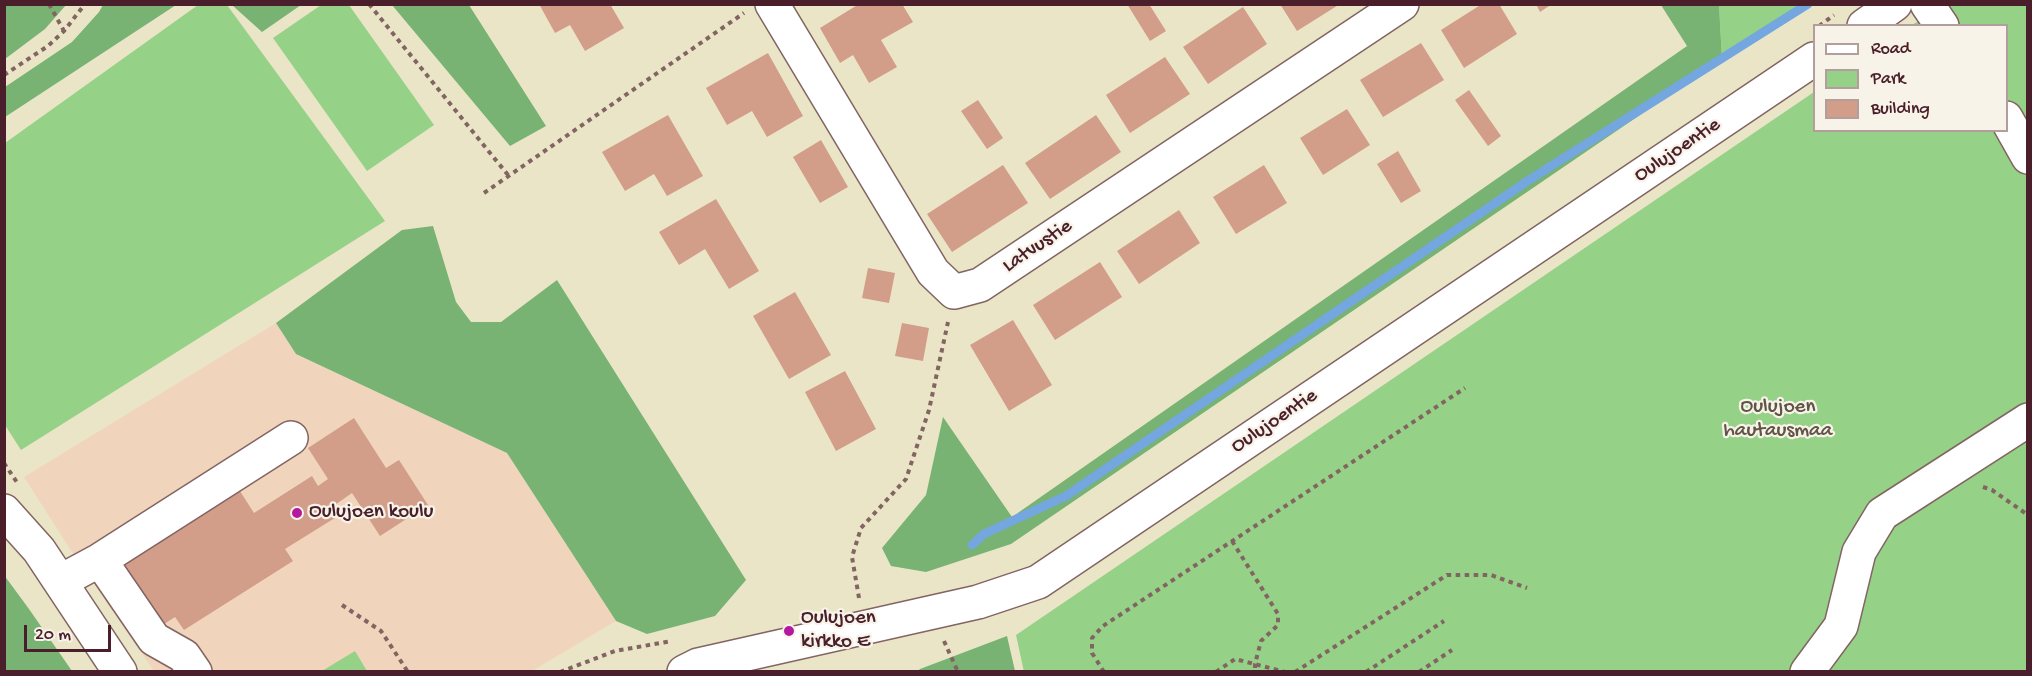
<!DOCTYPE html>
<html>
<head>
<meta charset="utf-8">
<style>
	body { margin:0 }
	#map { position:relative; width:2032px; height:676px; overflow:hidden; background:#ebe5c7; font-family:"Gochi Hand",sans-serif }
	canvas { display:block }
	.frame { position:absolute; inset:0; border:6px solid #4a1f2b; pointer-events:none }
	.legend { position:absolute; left:1813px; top:24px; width:195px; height:108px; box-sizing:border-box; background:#f7f3e8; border:2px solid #b29e9c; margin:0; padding:8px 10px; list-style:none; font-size:18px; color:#4a1f2b }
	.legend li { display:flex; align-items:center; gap:12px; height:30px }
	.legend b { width:30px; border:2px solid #b29e9c }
	.scale { position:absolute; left:24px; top:625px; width:87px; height:27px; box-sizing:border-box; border:3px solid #4a1f2b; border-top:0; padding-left:8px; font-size:18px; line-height:21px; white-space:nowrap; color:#4a1f2b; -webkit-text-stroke:4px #f7f3e8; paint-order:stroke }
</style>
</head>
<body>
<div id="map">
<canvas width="2032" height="676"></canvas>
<div class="frame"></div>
<ul class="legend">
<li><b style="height:8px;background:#fff"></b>Road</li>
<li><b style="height:16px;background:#95d186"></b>Park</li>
<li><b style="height:16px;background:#d29d89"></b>Building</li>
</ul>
<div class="scale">20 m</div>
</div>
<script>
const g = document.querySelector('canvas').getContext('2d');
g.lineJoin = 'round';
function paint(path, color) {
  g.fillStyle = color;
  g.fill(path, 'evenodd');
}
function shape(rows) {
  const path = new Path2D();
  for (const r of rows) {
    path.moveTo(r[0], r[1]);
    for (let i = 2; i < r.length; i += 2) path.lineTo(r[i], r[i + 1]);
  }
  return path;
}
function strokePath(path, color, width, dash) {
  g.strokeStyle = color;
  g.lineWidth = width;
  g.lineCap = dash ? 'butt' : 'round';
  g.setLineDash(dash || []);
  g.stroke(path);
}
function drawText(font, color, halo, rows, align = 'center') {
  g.font = font + ' "Gochi Hand",sans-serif';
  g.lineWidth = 4.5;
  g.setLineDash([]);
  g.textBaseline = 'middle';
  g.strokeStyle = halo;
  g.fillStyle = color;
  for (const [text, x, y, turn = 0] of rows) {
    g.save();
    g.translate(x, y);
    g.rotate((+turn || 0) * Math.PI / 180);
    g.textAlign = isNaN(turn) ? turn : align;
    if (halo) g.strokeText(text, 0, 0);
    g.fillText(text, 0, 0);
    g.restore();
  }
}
const built = shape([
	[276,323,296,354,507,453,616,621,532,671,154,671,70,549,24,477]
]);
const green = shape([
	[198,5,227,5,385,221,21,450,5,425,5,143],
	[321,5,349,5,434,125,367,171,273,38],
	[1719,5,1719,4,1810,5,1722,59],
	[1943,5,2027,5,2027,671,1024,672,1016,635,1814,92,1814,130,2006,130,2006,26,1912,25],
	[355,651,367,671,322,671]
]);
const forest = shape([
	[5,4,66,4,66,5,45,29,5,59],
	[103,5,176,5,5,117,5,87,72,42,99,12],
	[232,5,301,5,262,32],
	[392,5,469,5,546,126,510,146],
	[1661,5,1719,5,1722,59,1011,544,926,572,891,566,882,548,926,495,943,417,1012,517,1687,46],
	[433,226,456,302,471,322,501,322,557,280,746,580,715,616,647,634,616,621,507,453,296,354,276,323,402,230],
	[4,575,29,609,72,671,5,671],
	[1007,636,1015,671,918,671,920,669]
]);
const stream = shape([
	[972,545,984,534,1066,496,1529,180,1808,4]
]);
const building = shape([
	[539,4,610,4,624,28,585,51,570,25,555,33],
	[859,4,902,4,913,22,881,40,897,67,869,83,853,55,840,63,820,28],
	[1127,4,1149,4,1166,31,1150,41],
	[1280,4,1340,4,1297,31],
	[1482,4,1499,4,1517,34,1464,68,1441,30],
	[1536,4,1552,4,1540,12],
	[1243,7,1267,44,1208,84,1183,47],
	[1421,43,1444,80,1383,117,1360,80],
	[768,53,803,116,767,137,752,111,727,125,706,88],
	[1165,57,1190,94,1130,133,1106,95],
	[1469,90,1501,136,1488,146,1455,100],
	[978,100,1003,138,987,149,961,111],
	[1347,109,1370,145,1323,175,1300,138],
	[668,115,703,176,667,196,654,174,625,191,602,152],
	[1096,115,1121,152,1050,199,1025,163],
	[821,140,848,187,820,203,793,157],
	[1398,151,1421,191,1401,203,1377,164],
	[1003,165,1028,203,952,252,927,214],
	[1264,165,1287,203,1236,234,1213,197],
	[716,199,759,271,729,289,705,249,679,265,659,232],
	[1179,210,1200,243,1139,284,1117,251],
	[1100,262,1122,297,1055,340,1033,305],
	[868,268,895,273,889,303,862,298],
	[795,292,831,355,789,379,753,316],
	[1013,320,1052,385,1009,411,970,345],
	[902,323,929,328,923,361,895,356],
	[845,371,876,429,836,451,805,392],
	[354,418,386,468,399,460,428,505,380,536,352,493,332,507,338,516,285,549,293,561,184,630,175,617,161,626,119,560,236,485,254,513,312,476,318,486,328,479,308,448]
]);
const path = shape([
	[49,4,64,31],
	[369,4,508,175],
	[1819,26,1834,15],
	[4,75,48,46,64,31,85,4],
	[484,193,744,13],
	[4,463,18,484],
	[1983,487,1992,490,2028,515],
	[1232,541,1278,614,1278,625,1261,641,1255,664,1255,672],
	[859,598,852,557,861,528,906,479,929,410,948,322],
	[342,605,381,631,408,672],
	[944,641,958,672],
	[560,672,615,651,672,641],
	[1104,672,1092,653,1092,638,1103,626,1465,388],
	[1216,672,1235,659,1285,672],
	[1295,672,1447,575,1491,575,1527,588],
	[1366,672,1444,621],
	[1419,672,1452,650]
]);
const minor = shape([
	[772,4,933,272,954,292,980,285,1402,4],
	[1927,4,1942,26],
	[1864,26,1895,4],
	[2006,118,2028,157],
	[4,511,39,550,120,672],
	[100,560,154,639,184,656,195,672],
	[61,581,100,560,291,438],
	[684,672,698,665,978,602,1038,582,1814,59],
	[1807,672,1841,626,1859,552,1882,514,2028,420]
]);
const markers = [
	[297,513,6,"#b5179e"],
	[789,631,6,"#b5179e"]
];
const streetNames = [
	["Oulujoentie",1678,151,-34],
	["Latvustie",1038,247,-34],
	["Oulujoentie",1275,422,-34]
];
const parkNames = [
	["Oulujoen",1778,408],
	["hautausmaa",1778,432]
];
const poiNames = [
	["Oulujoen koulu",309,513],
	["Oulujoen",801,619],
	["kirkko E",801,643]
];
paint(built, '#f0d5bc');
paint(green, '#95d186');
paint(forest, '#78b373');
strokePath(stream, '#74a6e0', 9);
paint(building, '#d29d89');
strokePath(minor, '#826462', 36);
strokePath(path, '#826462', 4, [4.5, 4.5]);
strokePath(minor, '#fff', 33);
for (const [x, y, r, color] of markers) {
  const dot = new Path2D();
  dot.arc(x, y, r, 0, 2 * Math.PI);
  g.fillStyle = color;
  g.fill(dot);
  strokePath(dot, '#f7f3e8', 2);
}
drawText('21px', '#4a1f2b', '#f7f3e8', streetNames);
drawText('21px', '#605446', '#f7f3e8', parkNames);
drawText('21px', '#4a1f2b', '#f7f3e8', poiNames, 'left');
</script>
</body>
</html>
